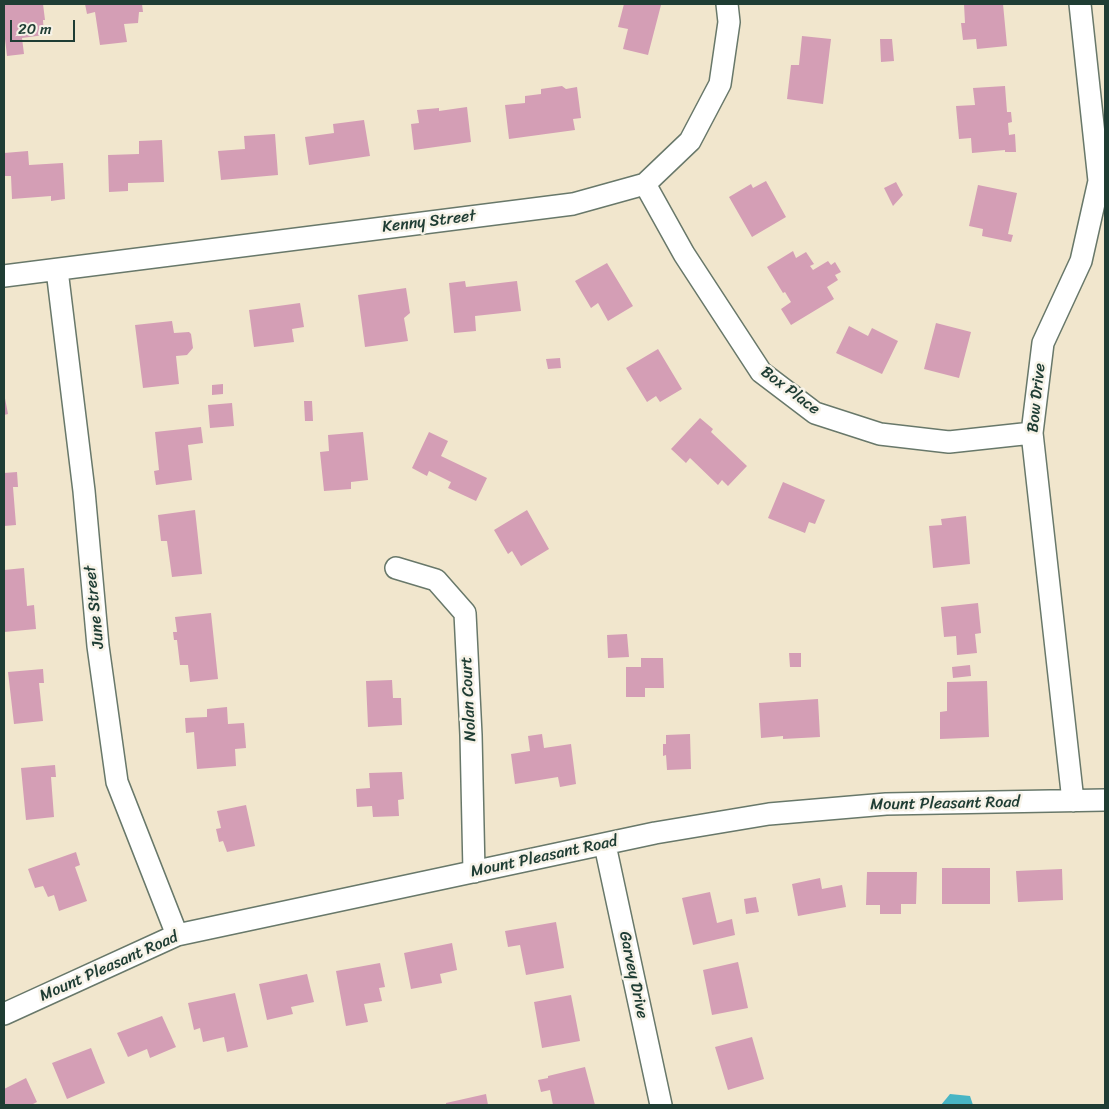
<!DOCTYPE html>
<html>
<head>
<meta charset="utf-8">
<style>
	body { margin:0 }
	#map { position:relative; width:1109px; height:1109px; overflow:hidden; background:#f1e6cd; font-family:Sriracha,sans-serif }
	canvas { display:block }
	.frame { position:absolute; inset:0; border:5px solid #1f3d34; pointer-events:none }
	.scale { position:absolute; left:10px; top:20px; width:65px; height:22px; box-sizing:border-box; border:2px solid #1f3d34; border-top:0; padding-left:6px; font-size:15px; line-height:18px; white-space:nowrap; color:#1f3d34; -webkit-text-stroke:4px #f7f3e8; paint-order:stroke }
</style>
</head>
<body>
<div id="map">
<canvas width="1109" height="1109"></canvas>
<div class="frame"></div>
<div class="scale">20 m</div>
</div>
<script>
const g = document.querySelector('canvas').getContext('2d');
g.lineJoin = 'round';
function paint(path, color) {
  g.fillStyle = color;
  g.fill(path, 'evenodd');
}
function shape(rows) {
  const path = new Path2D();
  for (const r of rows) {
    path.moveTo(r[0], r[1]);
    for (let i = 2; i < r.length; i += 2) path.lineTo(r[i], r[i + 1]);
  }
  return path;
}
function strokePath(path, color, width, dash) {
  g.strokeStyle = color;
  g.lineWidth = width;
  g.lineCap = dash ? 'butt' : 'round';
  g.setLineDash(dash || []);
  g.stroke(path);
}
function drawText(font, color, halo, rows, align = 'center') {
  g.font = font + ' Sriracha,sans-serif';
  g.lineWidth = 5;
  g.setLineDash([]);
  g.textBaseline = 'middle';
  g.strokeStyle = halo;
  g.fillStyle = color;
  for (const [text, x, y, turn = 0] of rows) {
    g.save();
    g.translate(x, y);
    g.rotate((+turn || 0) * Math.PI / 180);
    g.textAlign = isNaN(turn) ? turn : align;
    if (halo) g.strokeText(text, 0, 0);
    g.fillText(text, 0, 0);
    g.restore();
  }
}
const water = shape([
	[950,1094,970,1096,973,1105,941,1105]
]);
const building = shape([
	[4,4,43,4,45,20,43,20,44,35,22,38,24,54,7,56,5,39,4,39],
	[85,4,142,4,143,12,139,12,138,23,124,24,127,42,100,45,95,12,87,14],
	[624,4,661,5,648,55,623,49,628,29,618,27],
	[964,4,1003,4,1007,46,977,49,976,39,963,40,961,23,965,23],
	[802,36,831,39,823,104,787,99,791,65,799,65],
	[880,39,892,39,894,61,881,62],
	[562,86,566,89,577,87,581,118,573,119,575,130,509,139,505,105,525,103,525,96,541,94,541,89],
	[1005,86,1007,112,1011,112,1012,122,1008,123,1009,135,1015,134,1016,152,1005,152,1005,150,972,153,971,138,959,139,956,106,975,105,973,88],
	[467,107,471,142,414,150,411,124,419,123,417,110,439,108,439,111],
	[364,120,370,156,309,165,305,137,334,133,333,124],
	[275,134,278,175,221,180,218,151,245,149,244,136],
	[162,140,164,182,128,183,128,191,109,192,108,155,139,154,139,141],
	[28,151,29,165,63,163,65,199,51,201,51,196,12,199,11,176,4,176,4,153],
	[766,181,786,217,752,237,729,197,751,184,753,188],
	[896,182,903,195,893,206,884,188],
	[978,185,1017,193,1008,234,1013,235,1011,242,982,236,983,229,969,226],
	[793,251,796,258,806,252,814,264,810,266,813,270,828,261,831,265,835,262,841,272,835,275,838,280,827,287,834,299,791,325,781,309,791,302,785,292,783,293,767,267],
	[607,263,633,306,608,321,598,303,591,308,575,281],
	[465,281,466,287,517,281,521,311,475,316,476,331,454,333,449,283],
	[406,288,410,313,404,318,408,341,365,347,358,295],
	[300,303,304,327,292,329,294,342,254,347,249,310],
	[172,321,174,333,189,332,191,334,193,348,187,355,176,356,179,384,143,388,135,325],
	[936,323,971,332,959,378,924,369],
	[849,326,868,336,872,328,898,341,882,374,836,353],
	[658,349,682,389,660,402,656,396,647,402,626,368],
	[560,358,561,368,548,369,546,359],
	[223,384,223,394,212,395,212,385],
	[4,393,8,414,4,415],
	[304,401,312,401,313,421,305,421],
	[232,403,234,426,210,428,208,405],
	[700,418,713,429,711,432,747,466,728,486,722,480,718,485,690,458,686,463,671,449],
	[201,427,203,443,188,445,192,480,156,485,154,471,159,470,155,432],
	[363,432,368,480,351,482,351,489,324,491,320,452,329,451,328,435],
	[429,432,448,441,441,456,487,478,476,501,448,488,451,482,429,471,427,476,412,468],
	[17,472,18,487,13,487,16,525,4,526,4,473],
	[783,482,825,500,815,524,809,522,805,533,768,518],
	[195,510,202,574,172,577,167,541,161,541,158,515],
	[527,510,549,549,521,566,512,551,508,554,494,530],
	[966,516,970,564,933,568,929,526,942,525,941,519],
	[24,568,27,606,34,605,36,629,4,632,4,570],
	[978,603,981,633,975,634,977,653,957,655,956,636,944,637,941,607],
	[211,613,218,679,190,682,188,665,180,665,177,640,174,640,173,632,177,632,175,617],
	[627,634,629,657,608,658,607,635],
	[789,653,801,653,801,667,790,667],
	[641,658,663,658,664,688,645,688,645,697,626,697,626,667,641,667],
	[970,665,971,676,953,678,952,667],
	[43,669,44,683,39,683,43,721,14,724,8,672],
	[392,680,393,698,401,698,402,725,368,727,366,681],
	[987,681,989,737,940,739,940,712,947,711,947,682],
	[818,699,820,737,783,739,783,736,761,738,759,703],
	[227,707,228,724,244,723,246,748,235,749,236,766,197,769,194,732,186,733,185,718,207,717,207,709],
	[542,734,544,748,571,744,576,784,560,787,558,777,515,784,511,754,530,751,528,736],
	[690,734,691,769,667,770,666,755,663,756,663,744,666,744,666,735],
	[55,765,56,777,51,777,54,817,26,820,21,768],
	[402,772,404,799,398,800,399,816,373,817,372,806,357,807,356,789,370,788,369,773],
	[246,805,255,846,227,852,223,841,219,842,216,829,221,828,217,811],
	[76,852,80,865,75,867,87,901,59,911,54,895,48,897,43,886,35,888,28,869],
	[942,868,990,868,990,904,942,904],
	[1062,869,1063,900,1018,902,1016,871],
	[867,872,917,872,916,904,901,904,901,914,880,914,880,905,866,905],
	[820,878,822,889,842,885,846,907,798,916,792,884],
	[710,892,717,923,732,919,735,935,693,945,682,898],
	[756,897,759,912,746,914,744,899],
	[556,922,564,968,526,975,520,945,508,947,505,931],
	[452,943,457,970,440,974,442,983,411,989,404,953],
	[738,962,748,1008,712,1015,703,970],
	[380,963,385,987,379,988,382,1001,364,1004,368,1022,346,1026,336,971],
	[307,974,314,1002,291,1007,293,1014,267,1020,259,984],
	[235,993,248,1047,227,1052,224,1037,203,1042,200,1028,194,1030,188,1003],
	[571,995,580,1041,542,1048,534,1002],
	[162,1016,176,1047,150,1058,147,1049,128,1057,117,1033],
	[752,1037,764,1079,728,1090,715,1047],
	[91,1048,105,1083,67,1099,52,1063],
	[585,1067,595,1105,553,1105,550,1090,541,1092,538,1080,548,1078,548,1076],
	[26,1078,37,1102,33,1104,33,1105,4,1105,4,1089],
	[486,1094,488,1105,446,1105,446,1103]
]);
const minor = shape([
	[645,184,684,254,761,372,815,413,880,434,949,442,1032,433],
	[57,270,84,491,98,646,117,782,177,935],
	[4,276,573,204,645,184,690,141,720,84,729,22,727,4],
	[396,568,436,580,465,613,471,735,474,872],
	[1073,801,1032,433,1043,343,1081,261,1099,181,1080,4],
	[605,845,661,1105],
	[4,1014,177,935,655,833,769,814,886,804,1105,800]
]);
const streetNames = [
	["Kenny Street",429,222,-7],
	["Box Place",790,391,37],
	["Bow Drive",1037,398,-84],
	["June Street",95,607,-96],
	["Nolan Court",469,699,-93],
	["Mount Pleasant Road",945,804,-1],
	["Mount Pleasant Road",544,857,-12],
	["Mount Pleasant Road",109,967,-24],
	["Garvey Drive",633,975,78]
];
paint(water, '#48b5c4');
paint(building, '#d49eb5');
strokePath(minor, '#68786a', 24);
strokePath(minor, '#fff', 21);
drawText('16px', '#1f3d34', '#f7f3e8', streetNames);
</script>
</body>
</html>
